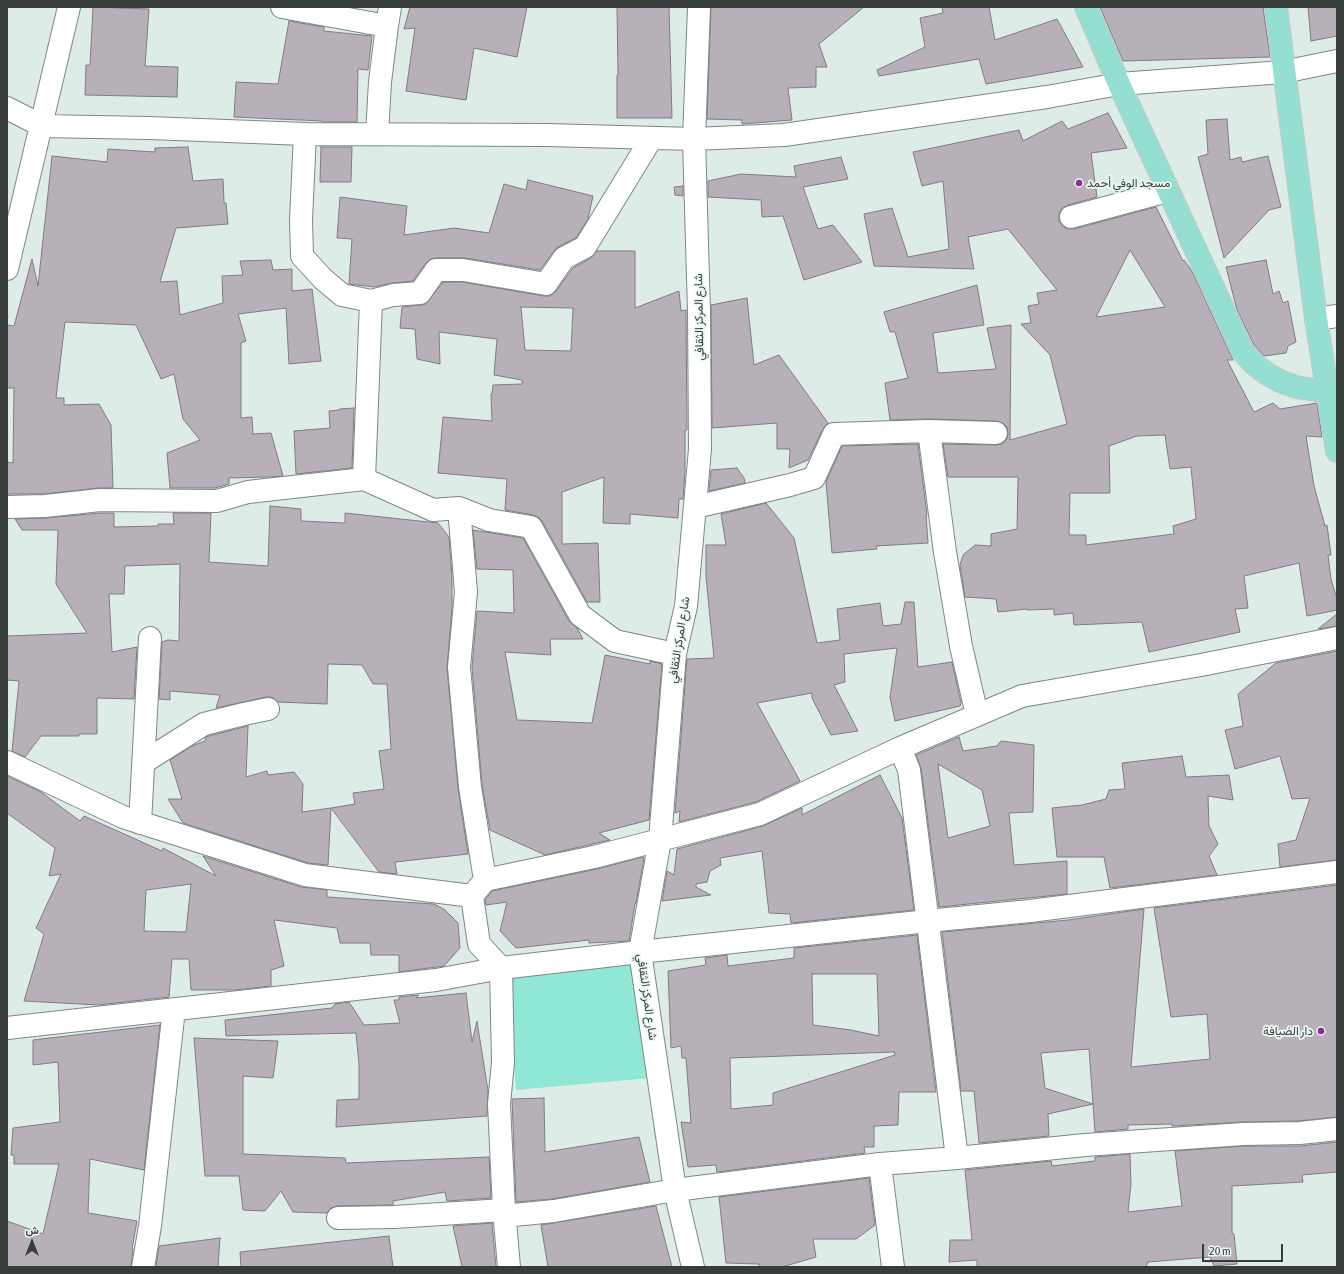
<!DOCTYPE html>
<html>
<head>
<meta charset="utf-8">
<style>
	body { margin:0 }
	#map { position:relative; width:1344px; height:1274px; overflow:hidden; background:#deece8; font-family:"Asap Condensed",Vazirmatn,sans-serif }
	canvas { display:block }
	.frame { position:absolute; inset:0; border:8px solid #373d3b; pointer-events:none }
	.north { position:absolute; left:12px; top:1222px; width:40px; height:40px; -webkit-text-stroke:3px #ebf9f5; paint-order:stroke; rotate:0deg; font-size:11px; font-weight:700; line-height:16px; text-align:center; color:#373d3b }
	.north::after { content:''; display:block; margin:auto; width:14px; height:18px; background:#373d3b; clip-path:polygon(50% 0,100% 100%,50% 72%,0 100%) }
	.scale { position:absolute; left:1202px; top:1244px; width:81px; height:18px; box-sizing:border-box; border:2px solid #373d3b; border-top:0; padding-left:5px; font-size:12px; line-height:14px; white-space:nowrap; color:#373d3b; -webkit-text-stroke:3px #ebf9f5; paint-order:stroke }
</style>
</head>
<body>
<div id="map">
<canvas width="1344" height="1274"></canvas>
<div class="frame"></div>
<div class="north">ش</div>
<div class="scale">20 m</div>
</div>
<script>
const g = document.querySelector('canvas').getContext('2d');
g.lineJoin = 'round';
function paint(path, color) {
  g.fillStyle = color;
  g.fill(path, 'evenodd');
}
function shape(rows) {
  const path = new Path2D();
  for (const r of rows) {
    path.moveTo(r[0], r[1]);
    for (let i = 2; i < r.length; i += 2) path.lineTo(r[i], r[i + 1]);
  }
  return path;
}
function strokePath(path, color, width, dash) {
  g.strokeStyle = color;
  g.lineWidth = width;
  g.lineCap = dash ? 'butt' : 'round';
  g.setLineDash(dash || []);
  g.stroke(path);
}
function drawText(font, color, halo, rows, align = 'center') {
  g.font = font + ' "Asap Condensed",Vazirmatn,sans-serif';
  g.lineWidth = 3.5;
  g.setLineDash([]);
  g.textBaseline = 'middle';
  g.strokeStyle = halo;
  g.fillStyle = color;
  for (const [text, x, y, turn = 0] of rows) {
    g.save();
    g.translate(x, y);
    g.rotate((+turn || 0) * Math.PI / 180);
    g.textAlign = isNaN(turn) ? turn : align;
    if (halo) g.strokeText(text, 0, 0);
    g.fillText(text, 0, 0);
    g.restore();
  }
}
const green = shape([
	[640,960,650,1078,516,1090,506,971]
]);
const building = shape([
	[93,7,149,9,145,66,178,67,177,97,85,95,86,65,90,65,93,7],
	[410,7,527,7,517,57,474,48,466,100,406,91,415,28,404,29,410,7],
	[617,7,669,7,672,118,617,118,617,75,618,75,617,7],
	[711,7,864,7,819,44,827,67,816,67,816,87,788,88,792,120,742,124,742,120,707,119,711,7],
	[942,7,989,7,995,40,1057,19,1083,67,986,84,979,59,879,76,877,70,925,47,920,18,943,13,942,7],
	[1100,7,1263,7,1270,57,1123,61,1100,7],
	[1308,7,1337,7,1337,36,1311,41,1308,7],
	[289,21,324,27,324,31,372,36,368,70,358,69,357,122,322,122,322,121,234,117,236,82,278,84,289,21],
	[1108,113,1127,148,1091,153,1097,197,1068,205,1062,208,1059,214,1059,221,1062,226,1067,229,1074,229,1156,207,1183,261,1184,260,1192,271,1233,360,1227,360,1254,412,1273,403,1280,409,1317,403,1322,437,1306,436,1314,486,1325,526,1327,525,1331,555,1328,555,1331,579,1337,599,1337,610,1307,616,1299,563,1244,576,1248,608,1235,609,1240,632,1149,652,1142,622,1074,625,1073,613,1054,615,1054,609,1027,610,1027,609,998,612,996,599,965,597,960,565,963,555,975,545,991,546,991,534,1017,529,1018,477,948,477,943,444,996,445,1002,444,1007,439,1008,434,1007,427,1003,423,996,421,929,419,890,420,885,383,908,378,895,332,890,332,884,312,977,285,984,325,933,333,938,373,996,369,987,328,1011,325,1010,440,1067,424,1050,355,1021,324,1031,323,1028,306,1039,304,1037,293,1057,290,1008,229,968,237,974,269,874,266,864,214,892,208,908,257,949,249,943,181,922,186,913,152,1019,130,1023,141,1062,121,1068,129,1108,113],
	[1130,250,1165,307,1096,317,1130,250],
	[1165,435,1170,469,1191,467,1196,519,1173,526,1174,534,1086,545,1086,535,1069,535,1070,493,1110,493,1109,446,1137,436,1165,435],
	[1227,119,1230,160,1241,157,1242,162,1268,156,1281,207,1269,210,1224,258,1198,157,1208,154,1206,120,1227,119],
	[188,147,193,181,223,179,224,203,226,203,228,224,176,228,160,282,177,281,180,315,223,303,222,276,243,275,240,261,271,260,273,270,292,269,292,291,312,289,321,361,289,364,286,308,238,314,246,341,241,343,241,418,252,417,253,434,271,433,283,476,268,477,229,478,229,484,215,488,170,488,167,453,200,440,183,419,174,374,161,379,136,325,65,322,56,398,64,398,64,405,99,404,111,425,113,488,99,488,44,494,7,494,7,462,13,463,14,388,7,388,7,325,14,326,32,259,38,286,52,156,107,162,108,149,155,152,155,148,188,147],
	[321,147,352,147,351,182,320,182,321,147],
	[841,157,848,179,803,187,818,229,833,225,862,262,804,280,783,216,762,217,761,200,708,197,708,181,741,174,796,177,794,166,841,157],
	[528,180,593,196,588,219,576,238,558,247,554,251,540,270,465,258,436,258,431,259,426,263,413,281,392,283,374,287,349,284,352,239,337,238,340,197,407,206,404,235,454,228,489,233,504,184,526,190,528,180],
	[683,186,683,196,675,195,674,187,683,186],
	[597,251,635,251,635,308,679,291,681,311,686,310,687,430,685,430,685,472,683,499,679,499,678,518,630,514,630,524,603,523,604,477,562,492,562,544,598,543,600,602,587,602,542,521,538,517,533,515,505,510,507,479,438,473,443,417,492,421,491,394,492,394,493,385,522,384,522,380,494,375,497,339,439,332,440,364,417,359,415,329,400,328,402,307,421,305,426,304,443,282,462,282,544,296,550,296,556,291,573,268,591,258,597,251],
	[521,307,573,308,571,351,525,350,521,307],
	[1266,260,1273,294,1279,291,1283,303,1288,301,1296,342,1288,346,1286,353,1264,356,1254,345,1237,310,1226,267,1266,260],
	[747,298,754,365,779,355,828,423,823,429,808,460,789,468,790,449,777,449,777,423,712,428,711,305,747,298],
	[354,408,352,468,296,474,294,431,330,428,329,411,339,410,339,409,354,408],
	[918,444,927,515,926,515,928,543,876,546,877,549,832,553,826,482,842,446,918,444],
	[737,468,744,478,745,483,709,491,711,470,737,468],
	[766,503,794,538,817,643,840,640,837,609,880,603,883,626,901,624,905,602,914,602,918,667,952,662,961,703,960,706,895,721,890,697,897,648,844,654,845,682,834,685,858,731,831,735,812,698,812,693,757,703,800,781,756,802,679,822,680,811,675,813,687,659,714,658,706,577,706,545,726,545,721,514,766,503],
	[270,506,301,509,301,521,345,523,345,513,438,523,449,537,452,577,452,608,447,668,458,788,468,854,395,862,397,874,379,872,331,808,355,804,353,793,384,789,379,751,391,749,387,684,373,684,362,665,328,664,327,704,278,702,272,697,266,697,216,708,220,695,170,691,170,700,159,699,162,642,168,640,179,641,180,564,125,566,124,594,109,594,112,652,137,647,134,699,97,698,97,734,79,734,79,736,41,736,25,757,12,751,19,681,7,680,7,636,87,633,56,584,58,530,22,530,15,519,45,518,101,513,114,513,114,527,158,526,158,524,174,524,173,513,211,513,209,562,268,566,270,506],
	[473,530,523,538,569,621,577,628,583,639,550,639,551,655,505,652,517,720,592,723,605,655,650,664,650,661,662,664,649,820,599,833,610,840,545,855,490,830,482,785,472,667,477,611,514,613,513,570,477,569,473,530],
	[1337,614,1337,626,1318,629,1337,614],
	[1337,651,1337,860,1280,867,1278,844,1296,840,1310,798,1292,799,1280,756,1235,769,1225,730,1243,726,1238,694,1276,663,1337,651],
	[248,726,246,777,267,771,268,775,294,772,303,784,302,812,331,808,328,865,308,863,183,823,168,799,182,799,170,760,192,746,205,741,206,737,209,736,248,726],
	[959,737,963,751,997,746,1001,741,1034,745,1033,812,1009,813,1014,865,1067,861,1067,894,939,907,921,768,916,755,959,737],
	[938,764,982,790,990,826,948,838,938,764],
	[1182,756,1186,777,1229,775,1233,800,1208,796,1209,826,1218,844,1209,856,1217,875,1110,888,1104,857,1057,857,1052,808,1082,805,1106,799,1109,790,1125,789,1122,763,1182,756],
	[880,775,902,818,914,910,791,923,790,914,769,913,762,851,720,858,721,865,710,871,707,882,696,884,696,887,711,895,662,901,667,871,674,875,677,849,763,826,802,808,802,815,880,775],
	[7,776,41,792,80,821,84,816,162,851,163,848,216,876,203,856,301,887,327,890,327,897,434,904,444,909,458,923,460,948,444,966,399,972,399,955,371,955,370,943,340,943,337,928,274,920,284,966,271,970,271,986,235,990,191,990,189,959,172,959,169,997,98,1005,24,1001,44,934,36,928,61,874,49,876,55,848,7,813,7,776],
	[191,884,186,932,144,931,146,890,191,884],
	[643,857,644,858,636,903,635,904,629,941,589,943,589,940,516,948,500,931,507,902,486,905,485,900,492,891,597,869,643,857],
	[1337,885,1337,1117,1299,1121,1243,1122,1172,1126,1172,1124,1128,1125,1128,1129,1095,1132,1093,1104,1048,1114,1049,1136,979,1143,974,1091,961,1091,942,932,1068,920,1144,909,1131,1067,1210,1059,1207,1014,1171,1017,1154,908,1337,885],
	[1089,1049,1093,1104,1045,1088,1041,1053,1089,1049],
	[917,935,936,1092,899,1092,898,1125,874,1126,874,1147,864,1147,865,1153,717,1172,716,1165,688,1167,681,1122,691,1123,686,1058,682,1058,681,1046,671,1048,668,971,706,965,705,958,727,955,728,966,794,958,794,948,917,935],
	[812,974,877,974,879,1036,851,1030,813,1025,812,974],
	[894,1052,895,1055,773,1093,773,1105,731,1109,730,1058,894,1052],
	[466,993,472,1042,477,1021,488,1091,487,1116,336,1127,337,1100,359,1099,359,1064,356,1033,226,1036,225,1020,332,1008,335,1004,349,1002,364,1025,400,1023,394,1000,399,1000,399,997,419,995,416,998,466,993],
	[160,1025,144,1170,90,1159,88,1213,137,1221,132,1249,133,1249,131,1267,7,1267,7,1221,43,1234,59,1164,14,1164,14,1155,11,1155,13,1128,60,1122,58,1062,33,1065,33,1040,160,1025],
	[194,1038,278,1041,273,1078,243,1076,243,1154,345,1158,346,1163,489,1157,491,1198,447,1201,445,1192,393,1201,393,1205,337,1206,331,1208,327,1213,293,1212,281,1191,265,1211,243,1210,239,1176,205,1176,194,1038],
	[544,1098,545,1152,639,1137,650,1182,552,1199,516,1202,512,1099,544,1098],
	[1337,1142,1337,1172,1302,1175,1303,1182,1232,1186,1232,1233,1234,1234,1237,1264,1214,1266,1210,1257,1148,1262,1146,1267,977,1267,977,1260,949,1262,950,1240,972,1240,965,1170,1051,1161,1052,1166,1095,1161,1095,1157,1130,1154,1131,1184,1128,1212,1182,1206,1175,1151,1244,1146,1300,1146,1337,1142],
	[869,1178,875,1225,856,1239,813,1239,816,1257,782,1267,759,1267,759,1264,726,1263,719,1197,869,1178],
	[656,1206,672,1267,548,1267,541,1225,656,1206],
	[492,1223,496,1267,462,1267,453,1226,492,1223],
	[389,1236,393,1267,241,1267,240,1252,389,1236],
	[220,1238,218,1267,156,1267,159,1246,220,1238]
]);
const minor = shape([
	[282,7,387,26],
	[7,108,42,126,149,128,305,134,547,135,694,139,784,135,1047,97,1119,84,1283,72,1337,61],
	[305,134,301,220,302,256,323,279,342,295,371,301,393,295,420,293,436,270,463,270,546,284,564,258,585,247,651,139],
	[377,134,380,82,387,26,390,7],
	[1071,217,1168,191],
	[7,269,69,7],
	[371,301,364,479,433,510,459,508,466,592,459,667,470,787,485,880],
	[1316,319,1337,316],
	[929,431,996,433],
	[7,507,45,506,100,500,217,501,248,492,364,479],
	[695,507,790,485,814,478,834,434,929,431,945,552,961,646,977,715],
	[459,508,489,520,531,527,580,615,615,641,675,654],
	[900,748,909,770,957,1158],
	[7,762,123,817,305,875,472,896,479,944,501,968,503,1062,499,1104,504,1210,509,1267],
	[144,762,204,724,244,714,268,709],
	[140,823,150,638],
	[472,896,485,880,594,857,760,814,900,748,1022,696,1201,665,1337,638],
	[7,1028,436,980,501,968,640,952,928,921,1030,911,1337,872],
	[880,1164,893,1267],
	[504,1216,554,1211,675,1190,880,1164,957,1158,1085,1145,1243,1134,1300,1133,1337,1129],
	[338,1218,394,1217,504,1210],
	[143,1267,150,1226,174,1009],
	[693,1267,675,1190,640,952,660,840,675,654,686,606,700,449,699,312,694,139,699,7]
]);
const major = shape([
	[1086,7,1119,84,1243,352,1254,364,1267,374,1280,381,1296,387,1328,392],
	[1276,7,1316,319,1337,451]
]);
const markers = [
	[1079,183,4,"#8c2d97"],
	[1321,1031,4,"#8c2d97"]
];
const poiNames = [
	["مسجد الوفي أحمد",1087,183],
	["دار الضيافة",1313,1031,"right"]
];
const streetNames = [
	["شارع المركز الثقافي",699,317,-91],
	["شارع المركز الثقافي",679,640,-81],
	["شارع المركز الثقافي",647,997,82]
];
paint(green, '#91e7d5');
paint(building, '#b8b0b9');
strokePath(building, '#817a82', 1);
strokePath(minor, '#7c8885', 24);
strokePath(major, '#c7c9c8', 24);
strokePath(minor, '#fff', 22);
strokePath(major, '#95dfd2', 22);
for (const [x, y, r, color] of markers) {
  const dot = new Path2D();
  dot.arc(x, y, r, 0, 2 * Math.PI);
  g.fillStyle = color;
  g.fill(dot);
  strokePath(dot, '#ebf9f5', 1.5);
}
drawText('12px', '#373d3b', '#ebf9f5', poiNames, 'left');
drawText('12px', '#373d3b', '#ebf9f5', streetNames);
</script>
</body>
</html>
